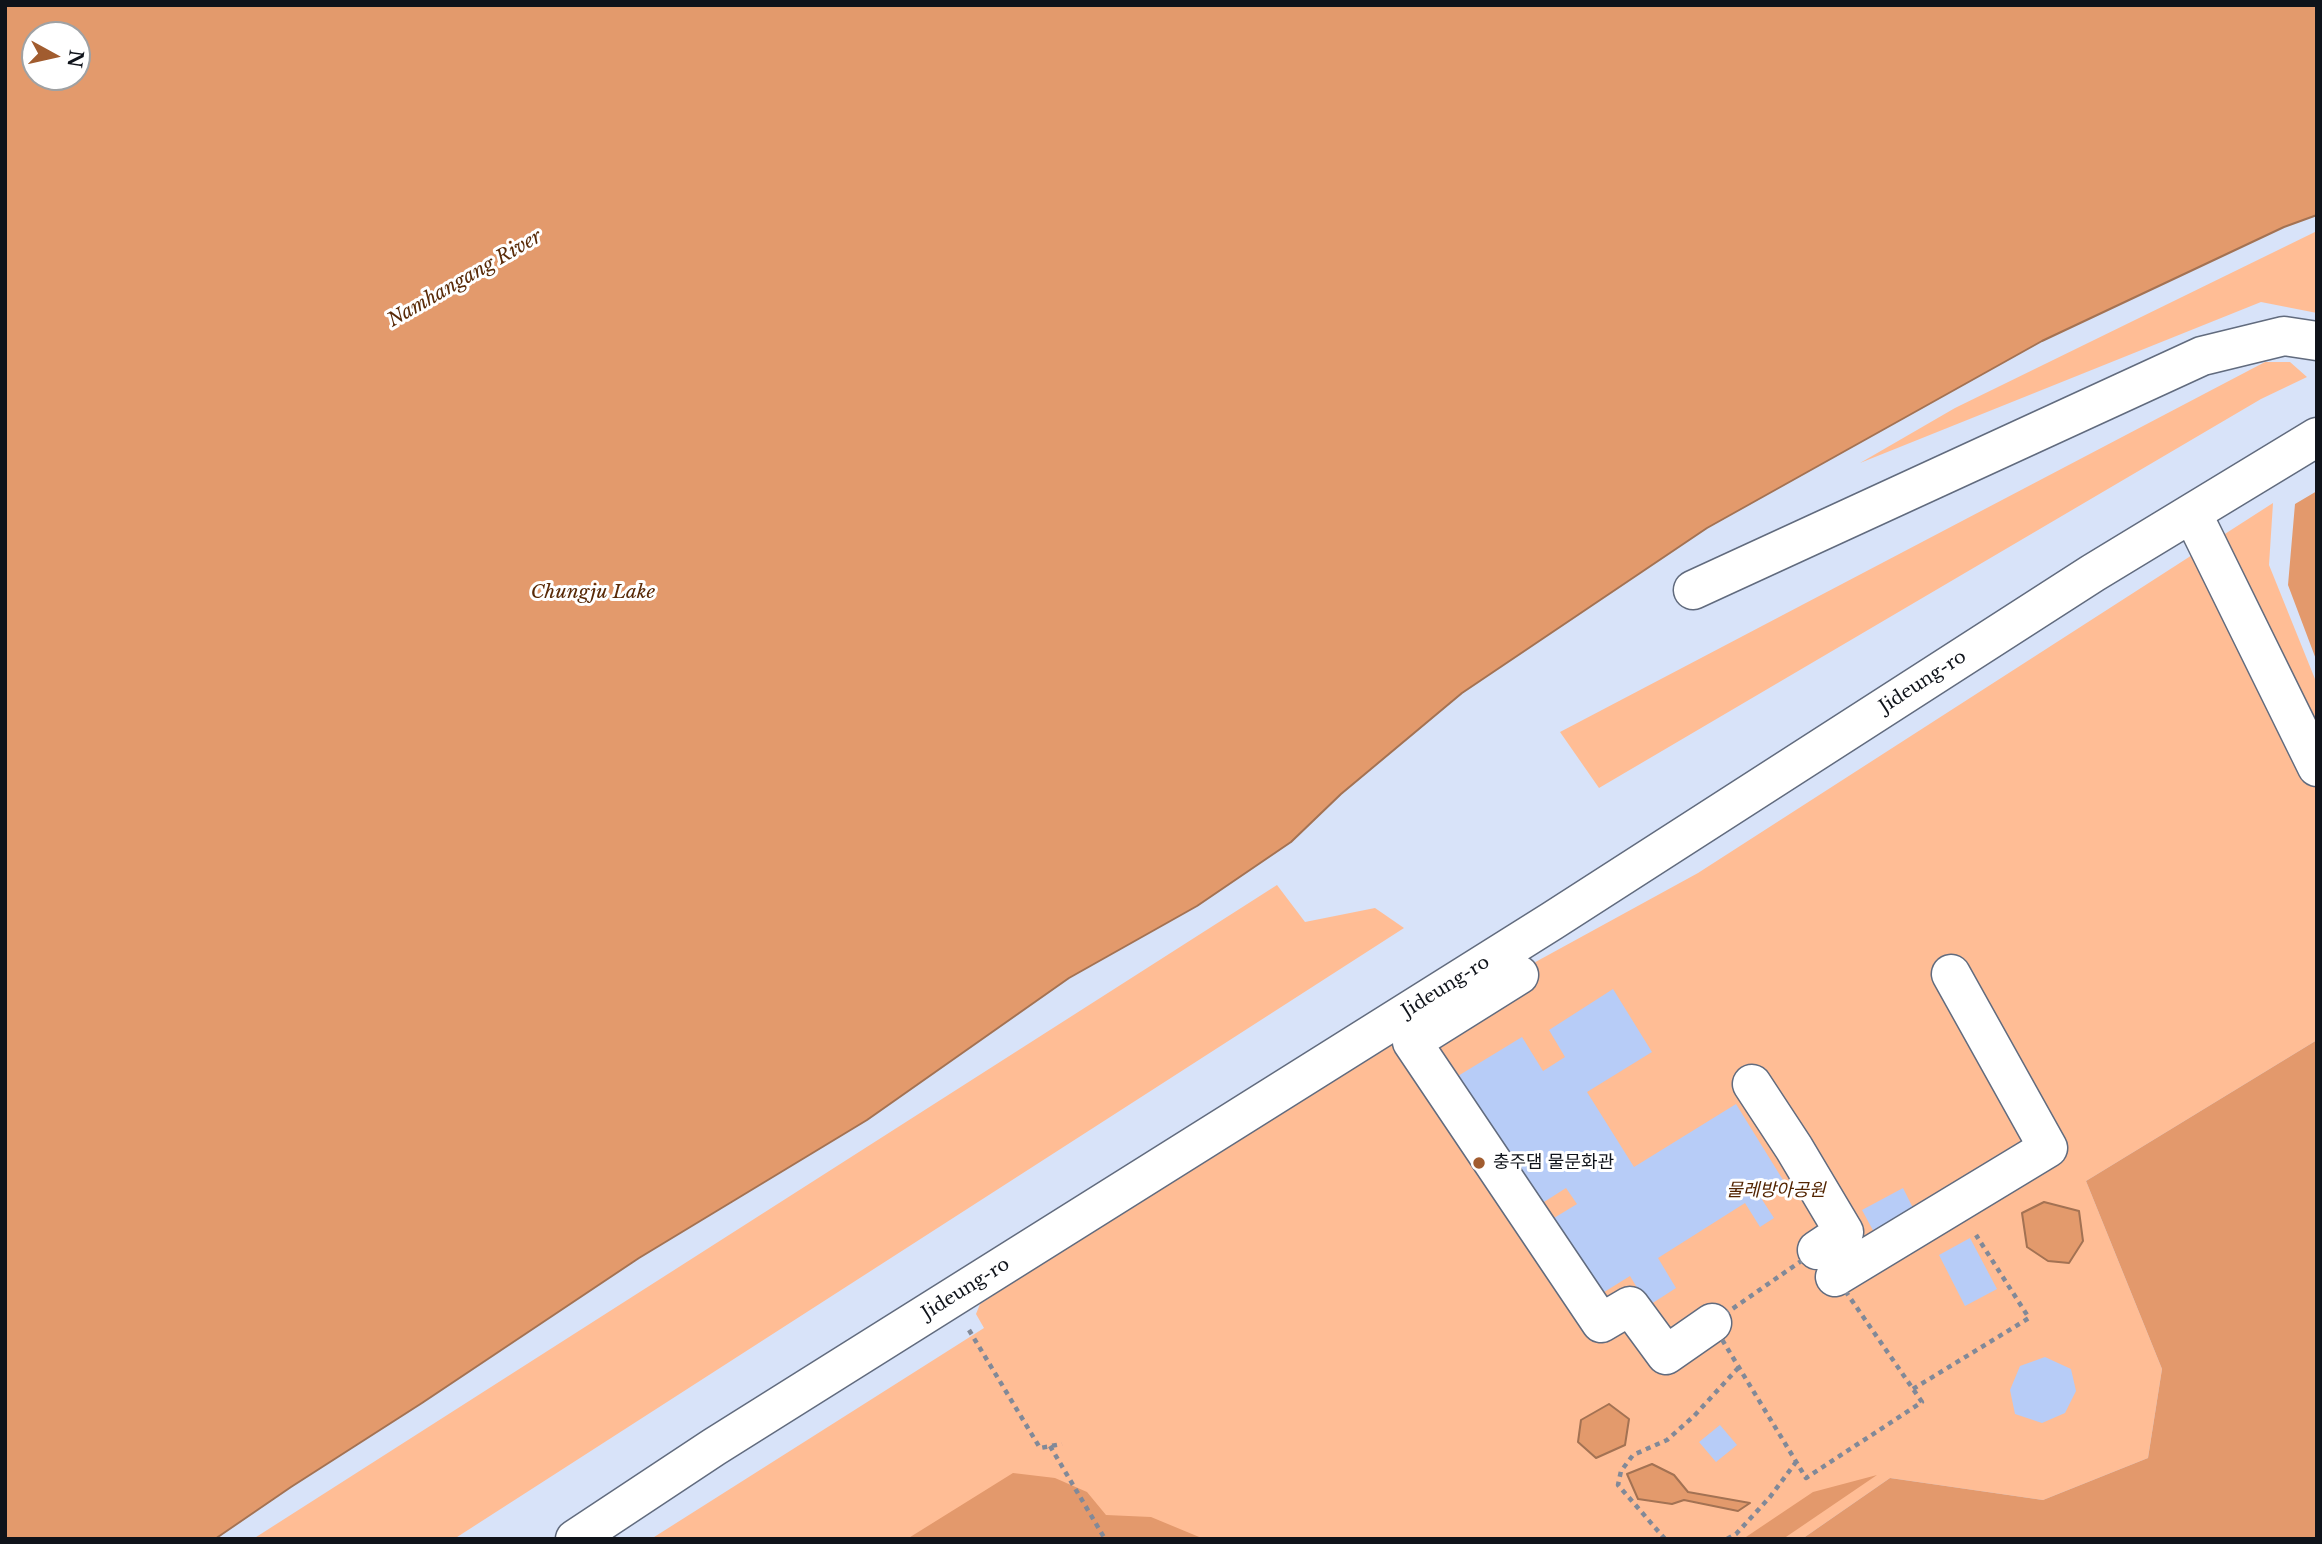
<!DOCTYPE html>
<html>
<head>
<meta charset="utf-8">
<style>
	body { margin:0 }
	#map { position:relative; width:2322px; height:1544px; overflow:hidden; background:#d8e3f9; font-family:"Libre Baskerville",serif }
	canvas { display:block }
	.frame { position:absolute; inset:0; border:7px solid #0f131a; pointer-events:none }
	.north { position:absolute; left:21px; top:21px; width:70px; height:70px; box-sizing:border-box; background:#fff; border:2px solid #9fa1a3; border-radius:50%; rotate:98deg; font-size:19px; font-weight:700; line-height:28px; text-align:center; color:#0f131a }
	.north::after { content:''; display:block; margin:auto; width:24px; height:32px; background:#a15c2f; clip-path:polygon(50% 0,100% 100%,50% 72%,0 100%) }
</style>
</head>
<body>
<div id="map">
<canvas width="2322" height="1544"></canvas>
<div class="frame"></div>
<div class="north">N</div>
</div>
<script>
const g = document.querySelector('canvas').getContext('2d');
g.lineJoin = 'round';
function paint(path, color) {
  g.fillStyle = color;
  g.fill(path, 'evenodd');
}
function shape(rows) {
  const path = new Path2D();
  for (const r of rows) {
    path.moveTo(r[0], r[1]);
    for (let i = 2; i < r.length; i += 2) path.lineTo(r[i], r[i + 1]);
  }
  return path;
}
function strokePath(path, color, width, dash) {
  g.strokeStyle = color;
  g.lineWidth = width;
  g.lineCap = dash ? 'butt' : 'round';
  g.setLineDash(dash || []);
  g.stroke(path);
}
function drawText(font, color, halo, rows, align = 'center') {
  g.font = font + ' "Libre Baskerville","Noto Sans KR",serif';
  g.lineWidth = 6;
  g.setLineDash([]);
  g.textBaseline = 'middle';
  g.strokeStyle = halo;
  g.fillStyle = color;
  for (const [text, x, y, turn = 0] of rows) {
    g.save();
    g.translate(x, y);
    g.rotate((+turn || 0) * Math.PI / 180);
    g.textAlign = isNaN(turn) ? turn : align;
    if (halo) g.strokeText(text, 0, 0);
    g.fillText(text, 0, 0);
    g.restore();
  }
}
const green = shape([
	[2317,231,2317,313,2261,302,1860,463,1955,408],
	[2265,362,2290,362,2307,377,2261,399,1599,788,1560,732],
	[2273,503,2269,565,2317,684,2317,1040,2086,1181,2162,1369,2148,1458,2043,1500,1890,1478,1802,1539,651,1539,984,1328,976,1314,980,1304,1390,1038,1530,965,1698,873],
	[1277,885,1305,922,1375,908,1404,928,454,1539,253,1539]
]);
const forest = shape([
	[2317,491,2317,662,2288,585,2295,504],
	[2317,1040,2317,1539,1802,1539,1890,1478,2043,1500,2148,1458,2162,1369,2086,1181],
	[1013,1473,1055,1478,1087,1492,1106,1515,1151,1517,1204,1539,907,1539],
	[1877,1475,1783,1539,1743,1539,1813,1492]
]);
const water = shape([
	[5,5,2317,5,2317,215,2284,227,2042,341,1707,528,1462,693,1341,794,1291,842,1197,906,1069,978,867,1120,639,1258,422,1403,291,1487,215,1539,5,1539,5,5],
	[35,35,77,35,77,77,35,77,35,35],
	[2044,1202,2079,1211,2083,1241,2069,1263,2048,1261,2027,1247,2022,1213,2044,1202],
	[1609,1404,1629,1419,1625,1445,1596,1458,1578,1442,1581,1420,1609,1404],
	[1652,1464,1674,1475,1688,1492,1750,1503,1738,1511,1684,1500,1672,1504,1638,1499,1627,1474,1652,1464]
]);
const building = shape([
	[1613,989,1652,1052,1587,1092,1634,1167,1736,1104,1783,1180,1759,1195,1774,1218,1760,1227,1745,1203,1658,1258,1676,1288,1648,1306,1630,1276,1601,1294,1554,1218,1577,1204,1566,1188,1533,1209,1453,1079,1522,1037,1543,1071,1565,1057,1549,1030],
	[1903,1188,1916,1214,1875,1234,1862,1210],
	[1970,1238,1997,1289,1965,1306,1939,1255],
	[2045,1357,2071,1369,2076,1391,2065,1413,2042,1423,2015,1414,2010,1390,2020,1366],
	[1720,1425,1737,1445,1716,1462,1699,1442]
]);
const path = shape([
	[1817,1250,1922,1402,1806,1478,1712,1323,1817,1250],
	[969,1330,1040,1448,1062,1444],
	[1913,1389,2029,1318,1976,1235],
	[1050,1446,1105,1539],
	[1665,1539,1618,1485,1621,1471,1633,1455,1667,1440,1694,1416,1739,1367],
	[1727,1539,1736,1534,1770,1497,1796,1462]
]);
const minor = shape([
	[2192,513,2317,767],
	[1693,590,2202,356,2284,336,2317,341],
	[1519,975,1412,1042,1601,1323,1630,1306,1666,1355,1712,1323],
	[1752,1084,1794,1148,1844,1232,1817,1250],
	[1835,1277,2048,1148,1951,974],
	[575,1539,714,1447,1552,921,2093,573,2317,437]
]);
const markers = [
	[1479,1163,7,"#a15c2f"]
];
const streetNames = [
	["Jideung-ro",1923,682,-33],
	["Jideung-ro",1446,987,-32],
	["Jideung-ro",966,1289,-32]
];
const poiNames = [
	["충주댐 물문화관",1493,1163]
];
const parkNames = [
	["물레방아공원",1776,1191]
];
const waterNames = [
	["Namhangang River",465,279,-30],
	["Chungju Lake",593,593]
];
paint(green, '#ffbd95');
paint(forest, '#e3996c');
paint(water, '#e39a6c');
strokePath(water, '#a37253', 2);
paint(building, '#b7ccf7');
strokePath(minor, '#616b7e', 41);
strokePath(path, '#818998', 4.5, [5, 5]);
strokePath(minor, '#fff', 38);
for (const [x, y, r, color] of markers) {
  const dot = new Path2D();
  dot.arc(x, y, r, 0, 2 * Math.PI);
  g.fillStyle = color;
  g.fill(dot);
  strokePath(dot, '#fff', 2.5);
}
drawText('18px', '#0f131a', '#fff', streetNames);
drawText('18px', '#0f131a', '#fff', poiNames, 'left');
drawText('italic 18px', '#532400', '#fff', parkNames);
drawText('italic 19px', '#592a07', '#fff', waterNames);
</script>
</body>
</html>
